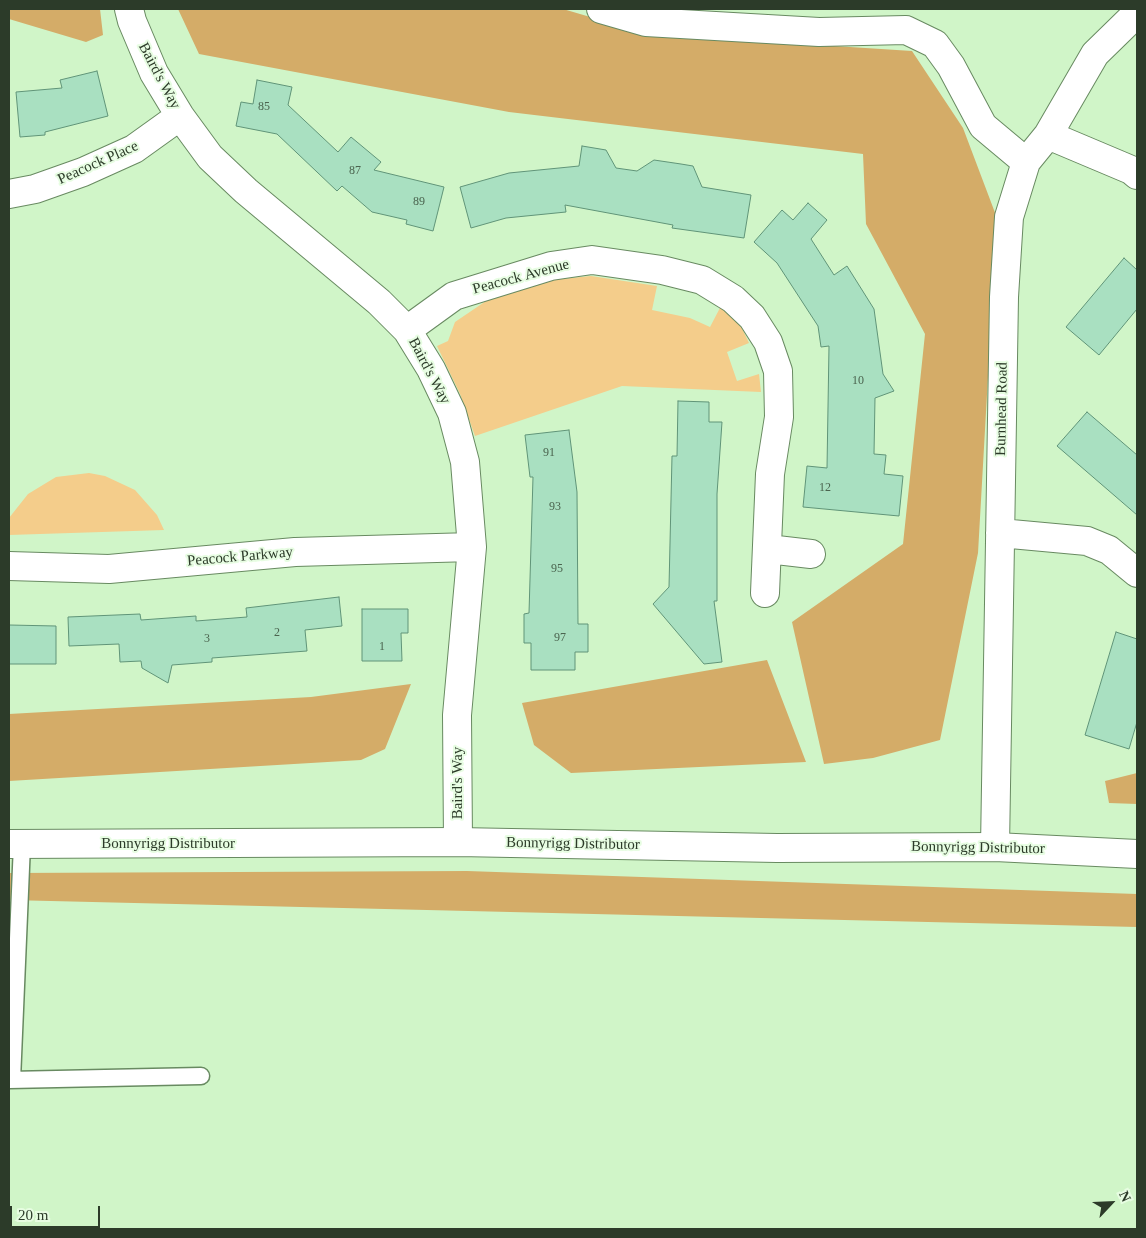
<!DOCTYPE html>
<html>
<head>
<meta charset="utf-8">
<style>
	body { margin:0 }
	#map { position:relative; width:1146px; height:1238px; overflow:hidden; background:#d0f5c8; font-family:Georgia,serif }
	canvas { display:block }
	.frame { position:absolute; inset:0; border:10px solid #2c3b29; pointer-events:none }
	.north { position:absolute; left:1086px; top:1178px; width:50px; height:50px; -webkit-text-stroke:4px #e7fde2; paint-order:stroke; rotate:65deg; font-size:14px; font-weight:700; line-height:20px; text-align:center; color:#2c3b29 }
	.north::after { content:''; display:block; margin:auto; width:18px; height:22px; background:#2c3b29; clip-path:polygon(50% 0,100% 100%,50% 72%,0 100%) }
	.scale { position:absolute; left:10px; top:1206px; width:90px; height:22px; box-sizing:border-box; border:2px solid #2c3b29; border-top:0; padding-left:6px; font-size:15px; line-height:18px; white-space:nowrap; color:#2c3b29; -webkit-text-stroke:4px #e7fde2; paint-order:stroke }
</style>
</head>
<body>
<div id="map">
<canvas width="1146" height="1238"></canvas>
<div class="frame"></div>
<div class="north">N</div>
<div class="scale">20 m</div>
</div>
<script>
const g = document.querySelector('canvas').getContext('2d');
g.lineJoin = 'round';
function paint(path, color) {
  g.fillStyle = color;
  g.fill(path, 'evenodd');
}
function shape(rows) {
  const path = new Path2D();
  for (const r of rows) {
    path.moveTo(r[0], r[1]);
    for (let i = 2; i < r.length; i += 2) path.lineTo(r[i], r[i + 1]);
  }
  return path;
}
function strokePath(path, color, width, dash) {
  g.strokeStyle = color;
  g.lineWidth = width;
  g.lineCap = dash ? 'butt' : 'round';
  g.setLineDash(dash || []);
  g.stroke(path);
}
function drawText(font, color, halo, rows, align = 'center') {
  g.font = font + ' Georgia,serif';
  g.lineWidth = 4;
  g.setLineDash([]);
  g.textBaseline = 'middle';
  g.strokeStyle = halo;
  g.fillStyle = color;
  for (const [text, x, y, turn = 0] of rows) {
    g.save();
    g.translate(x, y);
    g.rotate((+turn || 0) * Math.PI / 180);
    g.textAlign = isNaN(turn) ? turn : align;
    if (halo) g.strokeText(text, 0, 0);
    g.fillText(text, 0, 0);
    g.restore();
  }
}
const green = shape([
	[591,276,657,286,652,310,690,318,710,327,721,306,741,326,749,343,727,352,737,381,759,374,761,392,622,386,475,436,460,394,437,346,448,341,455,322,486,301,541,281],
	[89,473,105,476,135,490,157,515,164,530,9,535,9,518,28,494,56,477]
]);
const forest = shape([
	[9,9,100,9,103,35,86,42,9,19],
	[178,9,563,9,648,34,912,51,963,128,997,218,978,553,940,740,873,758,824,764,792,622,903,544,925,334,866,224,863,154,509,112,199,54],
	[767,660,806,762,571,773,534,745,522,703],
	[411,684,385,749,361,760,9,781,9,714,311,697],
	[1137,773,1137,804,1109,803,1105,781],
	[467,871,1137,894,1137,927,9,900,9,873]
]);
const building = shape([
	[97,71,108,116,45,132,45,135,20,137,16,92,62,88,60,80,97,71],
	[257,80,292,87,288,105,338,152,351,137,381,162,374,170,444,187,433,231,406,224,407,220,372,212,342,186,337,191,277,134,236,126,241,102,253,104,257,80],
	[582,146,606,150,616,168,637,171,654,160,681,164,693,166,702,187,751,195,744,238,672,228,673,225,565,205,566,212,506,218,471,228,460,187,509,173,579,166,582,146],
	[808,203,827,220,811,239,834,275,847,266,874,309,883,374,894,391,875,398,874,454,886,455,884,474,903,476,899,516,803,507,807,466,827,468,829,346,821,347,818,326,777,263,754,242,782,210,793,220,808,203],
	[1124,258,1137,270,1137,309,1099,355,1066,327,1124,258],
	[678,401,709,402,709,422,722,422,717,494,717,601,714,601,722,662,704,664,653,604,669,587,672,456,677,456,678,401],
	[1087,412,1137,455,1137,515,1057,446,1087,412],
	[569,430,577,492,578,624,588,624,588,652,575,652,575,670,531,670,531,643,524,643,524,614,529,613,533,477,530,477,525,435,569,430],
	[339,597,342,626,305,630,307,651,212,658,212,662,172,665,168,683,142,668,141,661,120,662,119,644,69,646,68,617,140,614,141,620,196,616,196,621,247,617,246,608,339,597],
	[362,609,408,609,408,633,401,633,402,661,362,661,362,609],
	[9,625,56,626,56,664,9,664,9,625],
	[1116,632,1137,639,1137,722,1129,749,1085,735,1116,632]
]);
const service = shape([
	[9,1080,201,1076],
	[12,1080,22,844]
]);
const minor = shape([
	[129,9,132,21,154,73,180,116,210,157,246,191,379,302,407,330,431,369,452,413,465,462,472,547,457,715,458,842],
	[601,9,646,22,819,32,906,30,935,44,951,66,983,126,1026,162],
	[1048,135,1131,170,1137,175],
	[9,194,35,189,83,172,134,149,180,116],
	[407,330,454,296,551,266,592,260,662,270,702,280,733,299,752,317,768,342,778,371,779,417,770,474,765,593],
	[1000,533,1087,541,1109,550,1137,573],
	[768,549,811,554],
	[9,566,109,569,295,552,472,547],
	[995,847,1004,297,1009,217,1026,162,1048,135,1095,54,1137,13]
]);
const secondary = shape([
	[9,844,458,842,777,848,995,847,1137,854]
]);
const numberNames = [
	["85",264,107],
	["87",355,171],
	["89",419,202],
	["10",858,381],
	["91",549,453],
	["12",825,488],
	["93",555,507],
	["95",557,569],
	["2",277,633],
	["97",560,638],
	["3",207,639],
	["1",382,647]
];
const streetNames = [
	["Baird's Way",159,76,62],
	["Peacock Place",98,163,-24],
	["Peacock Avenue",521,277,-15],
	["Baird's Way",429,371,62],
	["Burnhead Road",1002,409,-89],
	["Peacock Parkway",240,557,-5],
	["Baird's Way",458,783,-90],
	["Bonnyrigg Distributor",168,844],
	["Bonnyrigg Distributor",573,844,1],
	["Bonnyrigg Distributor",978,848,1]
];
paint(green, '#f4cd8b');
paint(forest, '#d4ac68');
paint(building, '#a9e0c1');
strokePath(building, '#609478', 1);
strokePath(service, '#688a61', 19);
strokePath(minor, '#688a61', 30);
strokePath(secondary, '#688a61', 30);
strokePath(service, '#fff', 16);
strokePath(minor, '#fff', 28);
strokePath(secondary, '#fff', 28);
drawText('12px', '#4b644f', null, numberNames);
drawText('15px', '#2c3b29', '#e7fde2', streetNames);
</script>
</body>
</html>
